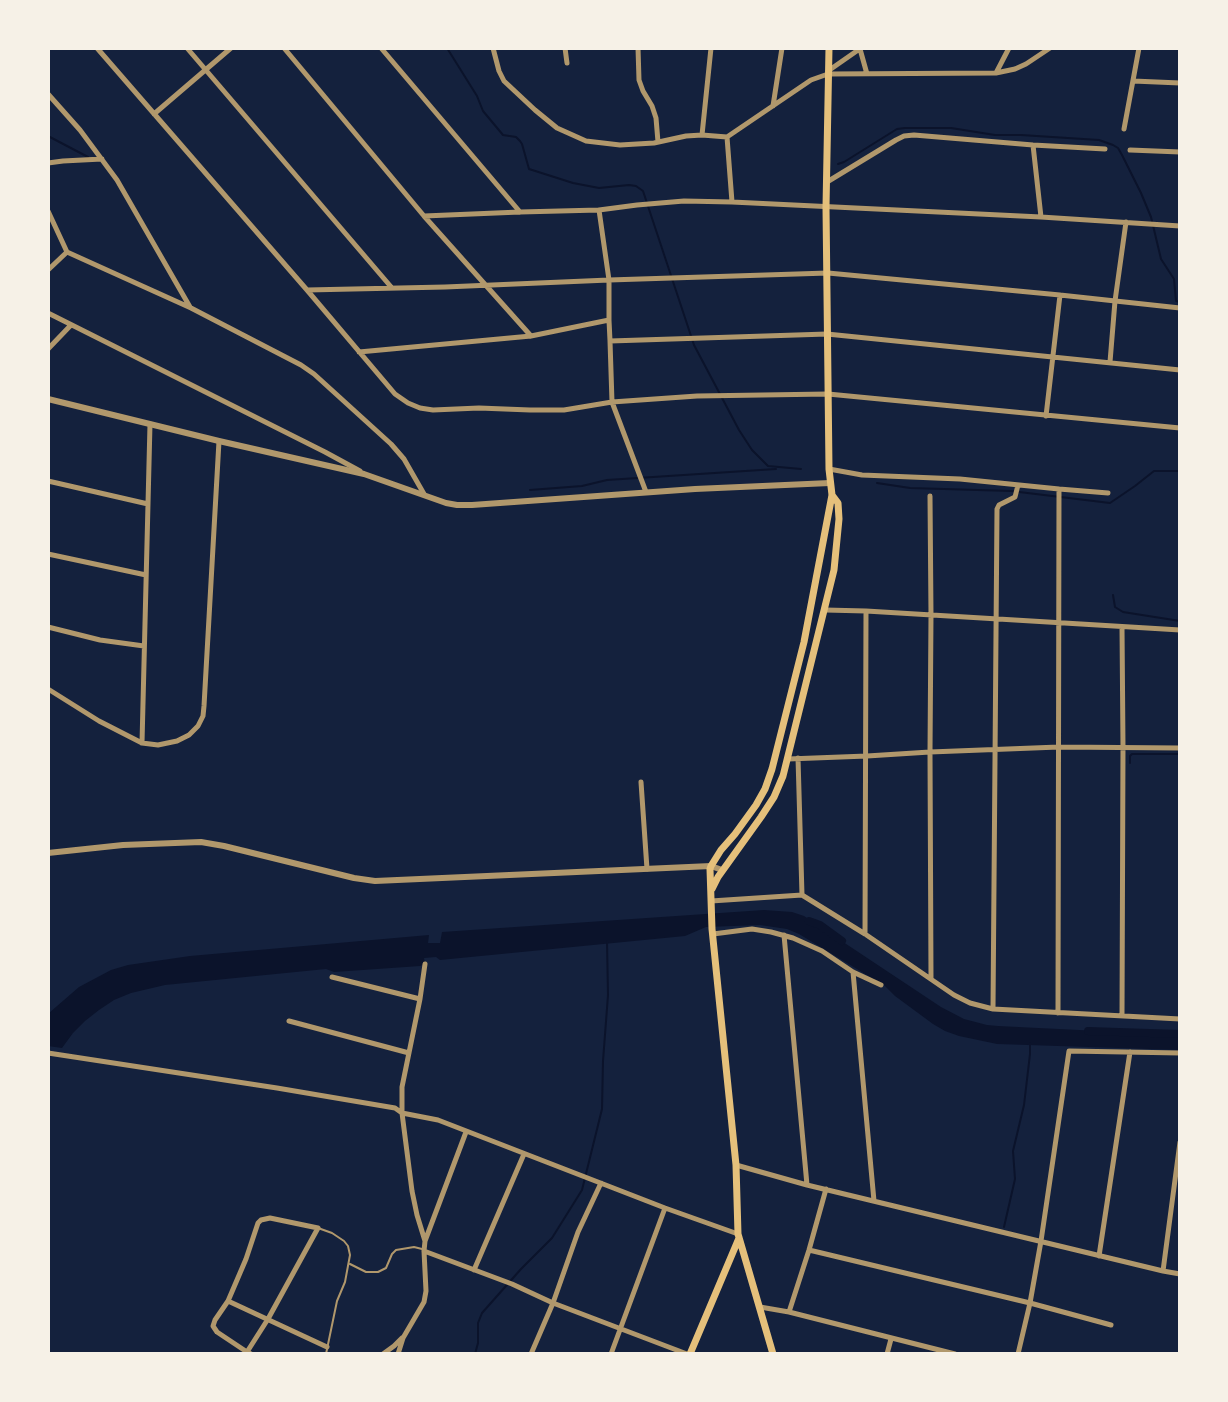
<!DOCTYPE html>
<html>
<head>
<meta charset="utf-8">
<style>
	body { margin:0 }
	#map { position:relative; width:1228px; height:1402px; overflow:hidden; background:#14213d; font-family:"Work Sans",sans-serif }
	canvas { display:block }
	.frame { position:absolute; inset:0; border:50px solid #f6f1e7; pointer-events:none }
</style>
</head>
<body>
<div id="map">
<canvas width="1228" height="1402"></canvas>
<div class="frame"></div>
</div>
<script>
const g = document.querySelector('canvas').getContext('2d');
g.lineJoin = 'round';
function paint(path, color) {
  g.fillStyle = color;
  g.fill(path, 'evenodd');
}
function shape(rows) {
  const path = new Path2D();
  for (const r of rows) {
    path.moveTo(r[0], r[1]);
    for (let i = 2; i < r.length; i += 2) path.lineTo(r[i], r[i + 1]);
  }
  return path;
}
function strokePath(path, color, width, dash) {
  g.strokeStyle = color;
  g.lineWidth = width;
  g.lineCap = dash ? 'butt' : 'round';
  g.setLineDash(dash || []);
  g.stroke(path);
}
const water = shape([
	[764,910,792,912,804,916,941,1007,964,1019,987,1025,998,1026,1180,1035,1180,1050,997,1044,959,1036,945,1031,933,1024,895,996,885,986,799,934,787,929,760,925,706,927,685,936,440,960,436,957,424,958,425,964,420,966,334,972,326,969,165,985,131,993,114,1000,99,1010,85,1021,73,1033,62,1048,48,1046,49,1013,79,987,111,970,128,965,190,956,429,935,428,943,440,943,442,932]
]);
const stream = shape([
	[447,48,477,96,483,111,503,135,516,137,520,141,522,144,529,169,573,183,599,188,629,185,636,186,643,191,694,345,739,430,752,450,768,466,801,469],
	[48,136,88,157],
	[838,164,844,162,897,129,905,128,951,128,995,135,1021,135,1099,140,1113,145,1118,148,1122,155,1141,193,1151,217,1161,259,1174,279,1176,301,1180,302],
	[877,483,910,488,1011,491,1110,503,1135,486,1154,471,1180,471],
	[530,490,582,486,607,480,776,469],
	[1113,595,1115,607,1123,612,1180,621],
	[1130,763,1130,756,1132,754,1180,754],
	[1004,1227,1015,1179,1013,1151,1024,1105,1030,1054,1030,1043],
	[475,1354,478,1343,478,1323,482,1313,521,1269,552,1238,582,1190,602,1109,603,1061,608,995,607,941]
]);
const canal = shape([
	[809,921,820,925,842,941],
	[1088,1031,1180,1034]
]);
const service = shape([
	[318,1228,332,1233,344,1241,348,1246,350,1255,345,1282,337,1301,326,1354],
	[350,1264,366,1272,378,1272,386,1268,392,1254,396,1250,414,1247,422,1249]
]);
const minor = shape([
	[97,48,307,290,395,394,408,403,420,408,433,410,479,408,530,410,564,410,612,402,697,396,828,394,1180,428],
	[187,48,392,288],
	[284,48,424,216,531,336],
	[381,48,520,212],
	[493,48,499,71,504,81,535,110,557,128,586,141,620,145,654,143,686,136,702,135,727,137,811,80,828,74,996,73,1015,69,1026,64,1050,48],
	[565,48,567,63],
	[638,48,639,80,643,91,652,106,656,118,658,142],
	[860,49,867,74],
	[828,71,861,48],
	[996,73,1009,48],
	[1133,81,1180,83],
	[48,94,80,130,117,180,190,307],
	[773,106,782,48],
	[154,114,231,48],
	[1124,129,1139,48],
	[702,135,711,48],
	[727,137,732,202],
	[1033,145,1041,217],
	[1130,150,1180,152],
	[48,163,63,161,102,159],
	[827,182,896,140,904,136,914,135,1033,145,1105,149],
	[599,210,609,280,609,320,610,341,612,402,646,492],
	[48,211,67,252,191,308,301,365,314,374,391,444,404,459,424,494],
	[424,216,520,212,599,210,637,205,684,201,732,202,1041,217,1180,226],
	[48,270,67,252],
	[307,290,445,287,609,280,828,273,1060,295,1180,308],
	[48,313,325,452,360,471],
	[610,341,827,334,1180,370],
	[48,349,71,325],
	[359,352,531,336,609,320],
	[1110,362,1115,301,1126,222],
	[1046,416,1060,295],
	[829,469,862,475,960,479,1059,489,1058,1013],
	[48,481,148,504],
	[1059,489,1108,493],
	[930,496,931,615,930,752,931,978],
	[48,554,146,575],
	[825,610,866,611,1180,630],
	[48,627,100,640,144,646],
	[1122,627,1123,747,1122,1015],
	[48,689,99,721,142,743,158,745,177,741,189,735,198,726,203,716,204,706,219,441],
	[142,743,150,424],
	[798,758,802,895],
	[788,759,867,756,930,752,1059,747,1180,748],
	[641,782,647,869],
	[711,901,802,895,865,934,954,995,970,1003,993,1009,1180,1019],
	[713,934,752,929,771,932,793,938,822,951,853,972,881,985],
	[865,934,866,611],
	[784,935,807,1185],
	[425,964,420,999,402,1087,402,1113,412,1191,417,1215,425,1241],
	[853,972,874,1201],
	[332,977,420,999],
	[993,1009,997,509,999,505,1015,497,1018,485],
	[289,1021,409,1053],
	[48,1053,277,1088,395,1108,402,1113,438,1120,665,1208,738,1234],
	[736,1165,807,1185,1163,1271,1180,1274],
	[809,1250,1030,1303,1111,1325],
	[424,1251,512,1284,553,1303,687,1354],
	[1099,1256,1130,1052],
	[474,1270,524,1154],
	[1163,1271,1180,1142],
	[228,1301,327,1347],
	[760,1307,789,1312,955,1354],
	[789,1312,809,1250,826,1189],
	[247,1352,268,1319,318,1228,270,1218,261,1220,258,1223,246,1259,228,1301,215,1320,213,1326,217,1332,247,1352,251,1354],
	[383,1354,394,1346,402,1338],
	[398,1354,403,1338,424,1302,426,1291,424,1251,425,1241,466,1132],
	[531,1354,553,1303,578,1232,601,1183],
	[611,1354,665,1208],
	[887,1354,891,1339],
	[1018,1354,1030,1303,1041,1241,1069,1051,1180,1053]
]);
const tertiary = shape([
	[48,399,219,441,364,474,446,503,457,505,472,505,695,489,830,483],
	[48,853,123,845,201,842,224,846,354,878,375,881,711,866,722,870]
]);
const secondary = shape([
	[712,889,718,877,761,817,774,797,783,776,834,570,839,519,838,503,832,495],
	[690,1354,739,1238],
	[773,1354,738,1234,736,1165,712,929,710,869,711,866,721,850,735,834,756,805,765,789,772,769,804,642,832,495,829,469,826,207,829,48]
]);
paint(water, '#0b132b');
strokePath(stream, '#0b132b', 2);
strokePath(canal, '#0b132b', 8);
strokePath(service, '#b1986c', 2);
strokePath(minor, '#b1986c', 5);
strokePath(tertiary, '#b1986c', 6);
strokePath(secondary, '#e5c07b', 7);
</script>
</body>
</html>
